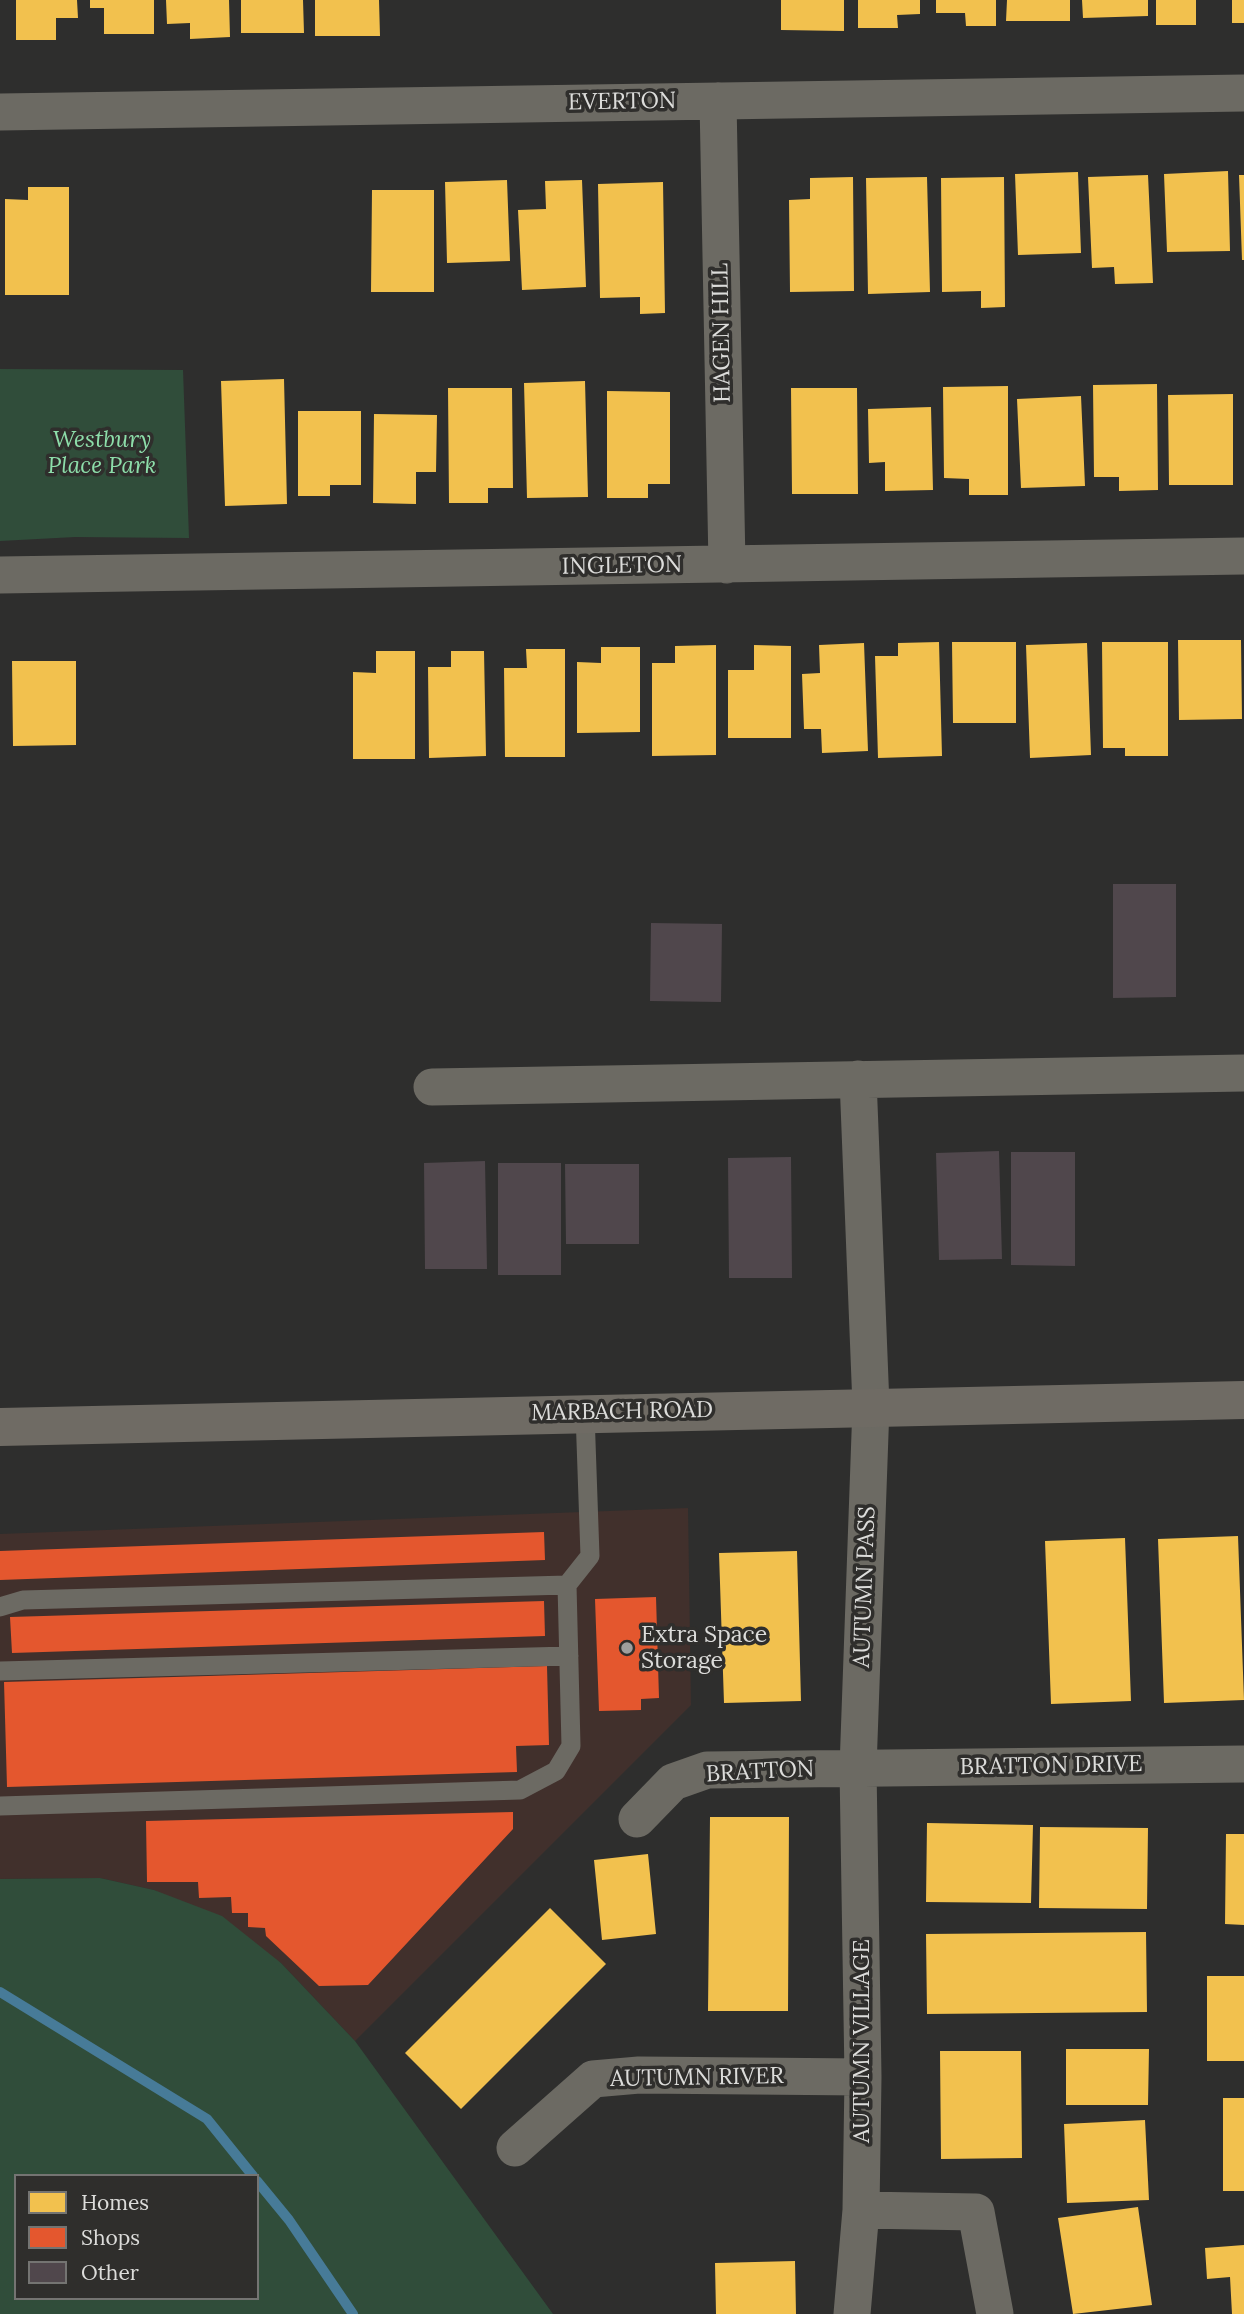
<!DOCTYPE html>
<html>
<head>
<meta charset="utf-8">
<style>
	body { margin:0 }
	#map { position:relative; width:1244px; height:2314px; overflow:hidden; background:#2e2e2d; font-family:Lora,serif }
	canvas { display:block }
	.legend { position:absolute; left:14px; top:2174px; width:245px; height:126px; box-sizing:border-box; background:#2f2e2c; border:2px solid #747472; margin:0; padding:9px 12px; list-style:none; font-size:21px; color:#dcdcda }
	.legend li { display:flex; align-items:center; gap:14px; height:35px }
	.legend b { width:35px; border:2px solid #747472 }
</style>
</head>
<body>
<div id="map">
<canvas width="1244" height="2314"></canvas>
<ul class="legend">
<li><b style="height:19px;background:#f2c14e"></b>Homes</li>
<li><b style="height:19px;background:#e4572e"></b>Shops</li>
<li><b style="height:19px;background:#50474c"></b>Other</li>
</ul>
</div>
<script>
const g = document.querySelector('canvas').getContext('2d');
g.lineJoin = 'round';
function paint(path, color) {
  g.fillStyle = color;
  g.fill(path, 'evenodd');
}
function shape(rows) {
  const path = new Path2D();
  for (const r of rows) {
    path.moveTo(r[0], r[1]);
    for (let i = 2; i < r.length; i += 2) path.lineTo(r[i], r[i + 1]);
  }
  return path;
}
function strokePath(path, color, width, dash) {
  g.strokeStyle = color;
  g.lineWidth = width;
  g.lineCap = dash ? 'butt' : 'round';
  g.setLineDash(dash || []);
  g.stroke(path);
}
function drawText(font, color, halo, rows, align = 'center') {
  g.font = font + ' Lora,serif';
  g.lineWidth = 7;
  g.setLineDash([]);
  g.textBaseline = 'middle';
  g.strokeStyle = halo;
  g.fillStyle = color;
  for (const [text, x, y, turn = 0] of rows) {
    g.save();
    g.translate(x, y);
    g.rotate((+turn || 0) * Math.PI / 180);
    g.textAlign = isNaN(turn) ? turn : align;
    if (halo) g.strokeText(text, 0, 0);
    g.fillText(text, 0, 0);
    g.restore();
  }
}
const commercial = shape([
	[688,1508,691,1705,355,2041,281,1963,154,1890,100,1878,0,1879,0,1534]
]);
const green = shape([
	[0,369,183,370,189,538,75,537,0,541],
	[100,1878,154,1890,222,1916,281,1963,355,2041,553,2314,0,2314,0,1879],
	[16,2176,257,2176,257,2298,16,2298]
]);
const homes = shape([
	[16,0,77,0,78,18,56,18,56,40,16,40],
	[90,0,154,0,154,34,104,34,104,8,90,8],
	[166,0,229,0,230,37,190,39,190,23,167,24],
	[241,0,303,0,304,33,241,33],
	[315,0,379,0,380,36,315,36],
	[781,0,844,0,844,31,781,30],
	[858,0,920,0,920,14,897,15,898,28,858,28],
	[936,0,996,0,996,26,966,26,965,13,936,13],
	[1007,0,1070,0,1070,21,1006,21],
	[1082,0,1148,0,1148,16,1083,18],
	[1156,0,1196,0,1196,25,1156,25],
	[1232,0,1244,0,1244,23,1232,23],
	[1228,171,1230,251,1167,252,1164,174],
	[1078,172,1081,253,1018,255,1015,174],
	[1148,175,1153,283,1115,284,1114,267,1092,268,1088,177],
	[1239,175,1244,175,1244,260,1242,260],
	[853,177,854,291,790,292,789,200,810,199,810,178],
	[927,177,930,292,868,294,866,178],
	[1004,177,1005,307,981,308,981,291,942,292,941,178],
	[507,180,510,261,447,263,445,182],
	[582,180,586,287,522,290,518,210,546,209,545,181],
	[663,182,665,313,640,314,640,297,600,298,598,184],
	[28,187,69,187,69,295,5,295,5,199,28,200],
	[372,190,434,190,434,292,371,292],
	[284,379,287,504,225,506,221,381],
	[585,381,588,497,527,498,524,383],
	[1157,384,1158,490,1119,491,1119,477,1094,477,1093,385],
	[1008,386,1008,495,969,495,969,479,944,478,943,387],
	[448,388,512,388,513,488,488,488,488,503,449,503],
	[791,388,857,388,858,494,792,494],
	[607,391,670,392,670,484,648,484,648,498,607,498],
	[1233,394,1233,485,1169,485,1168,395],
	[1081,396,1085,486,1021,488,1017,399],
	[931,407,933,490,885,491,885,462,869,463,868,409],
	[298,411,361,411,361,485,330,485,330,496,298,496],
	[374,414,437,415,436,472,416,472,416,504,373,503],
	[1178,640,1241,640,1242,719,1179,720],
	[939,642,942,756,878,758,875,656,898,656,898,643],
	[952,642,1016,642,1016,723,953,723],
	[1102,642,1168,642,1168,756,1125,756,1125,748,1103,748],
	[864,643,868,751,822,753,821,729,804,729,802,674,820,673,819,645],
	[1087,643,1091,755,1030,758,1026,645],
	[716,645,716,755,652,756,652,663,675,663,675,646],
	[754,645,791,646,791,738,728,738,728,670,754,670],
	[601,647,640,647,640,732,577,733,577,662,601,663],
	[526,649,565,649,565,757,505,757,504,668,527,668],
	[376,651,415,651,415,759,353,759,353,672,376,673],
	[451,651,484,651,486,756,429,758,428,667,451,667],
	[12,661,76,661,76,745,13,746],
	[1238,1536,1244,1700,1164,1703,1158,1539],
	[1125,1538,1131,1701,1051,1704,1045,1541],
	[797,1551,801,1701,724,1703,719,1553],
	[710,1817,789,1817,788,2011,708,2011],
	[927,1823,1033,1825,1031,1903,926,1902],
	[1040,1827,1148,1828,1147,1909,1039,1908],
	[1226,1834,1244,1834,1244,1925,1225,1924],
	[648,1854,656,1934,602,1940,594,1860],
	[550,1908,606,1964,461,2109,405,2053],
	[1146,1932,1147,2012,927,2014,926,1934],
	[1207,1976,1244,1976,1244,2061,1207,2061],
	[1066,2049,1149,2049,1148,2105,1066,2105],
	[940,2051,1021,2051,1022,2158,941,2159],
	[1223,2098,1244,2098,1244,2191,1223,2191],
	[1145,2120,1149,2200,1067,2203,1064,2124],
	[1138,2207,1152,2305,1073,2314,1058,2218],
	[1244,2245,1244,2314,1232,2314,1230,2277,1207,2279,1205,2248],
	[795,2261,796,2314,716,2314,715,2263]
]);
const shops = shape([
	[544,1532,545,1560,0,1580,0,1551],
	[656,1597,659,1698,641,1699,641,1710,599,1711,595,1599],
	[544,1601,545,1636,12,1653,10,1617],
	[547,1666,549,1745,516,1746,517,1772,7,1787,4,1682],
	[513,1812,513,1829,368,1985,319,1986,266,1936,265,1928,248,1927,248,1913,232,1913,231,1897,199,1898,198,1882,147,1882,146,1821]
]);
const stream = shape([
	[0,1992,207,2119,253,2176],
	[257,2181,289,2220,353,2314]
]);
const building = shape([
	[1113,884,1176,884,1176,997,1113,998],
	[651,923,722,924,721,1002,650,1001],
	[999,1151,1002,1259,939,1260,936,1153],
	[1011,1152,1075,1152,1075,1266,1011,1265],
	[791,1157,792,1278,729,1278,728,1158],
	[485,1161,487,1269,425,1269,424,1163],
	[498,1163,561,1163,561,1275,498,1275],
	[565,1164,639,1164,639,1244,566,1244]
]);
const service = shape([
	[0,1607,23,1600,567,1585],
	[0,1671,569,1656],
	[0,1806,520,1790,556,1771,571,1746,567,1585,590,1556,585,1413]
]);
const minor = shape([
	[718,101,727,565],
	[0,112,1244,93],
	[0,575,1244,556],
	[432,1087,1244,1073],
	[637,1819,673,1782,707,1770,1244,1764],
	[515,2148,593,2079,639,2075,863,2077],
	[861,2210,976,2212,995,2314],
	[852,2314,861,2210,863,2077,858,1768,871,1406,858,1079]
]);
const secondary = shape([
	[0,1427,1244,1400]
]);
const markers = [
	[627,1648,7,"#9f9f9d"]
];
const streetNames = [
	["EVERTON",622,102,-1],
	["HAGEN HILL",722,333,-91],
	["INGLETON",622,566,-1],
	["MARBACH ROAD",622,1412,-1],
	["AUTUMN PASS",865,1587,-88],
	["BRATTON DRIVE",1051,1766,-1],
	["BRATTON",760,1772,-3],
	["AUTUMN VILLAGE",862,2041,-90],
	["AUTUMN RIVER",697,2078,-1]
];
const parkNames = [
	["Westbury",102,440],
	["Place Park",102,466]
];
const poiNames = [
	["Extra Space",641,1635],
	["Storage",641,1661]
];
paint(commercial, '#41302c');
paint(green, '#304d3a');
paint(homes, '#f2c14e');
paint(shops, '#e4572e');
strokePath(stream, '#477b98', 10);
paint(building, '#50474c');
strokePath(service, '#6c6a63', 19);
strokePath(minor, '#6c6a63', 37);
strokePath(secondary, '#6f6b64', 38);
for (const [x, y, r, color] of markers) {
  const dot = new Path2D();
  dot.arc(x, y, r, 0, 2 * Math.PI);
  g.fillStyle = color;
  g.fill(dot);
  strokePath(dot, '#2f2e2c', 2.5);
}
drawText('23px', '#dcdcda', '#2f2e2c', streetNames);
drawText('italic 23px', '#8ddeaa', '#2f2e2c', parkNames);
drawText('23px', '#dcdcda', '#2f2e2c', poiNames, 'left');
</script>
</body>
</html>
